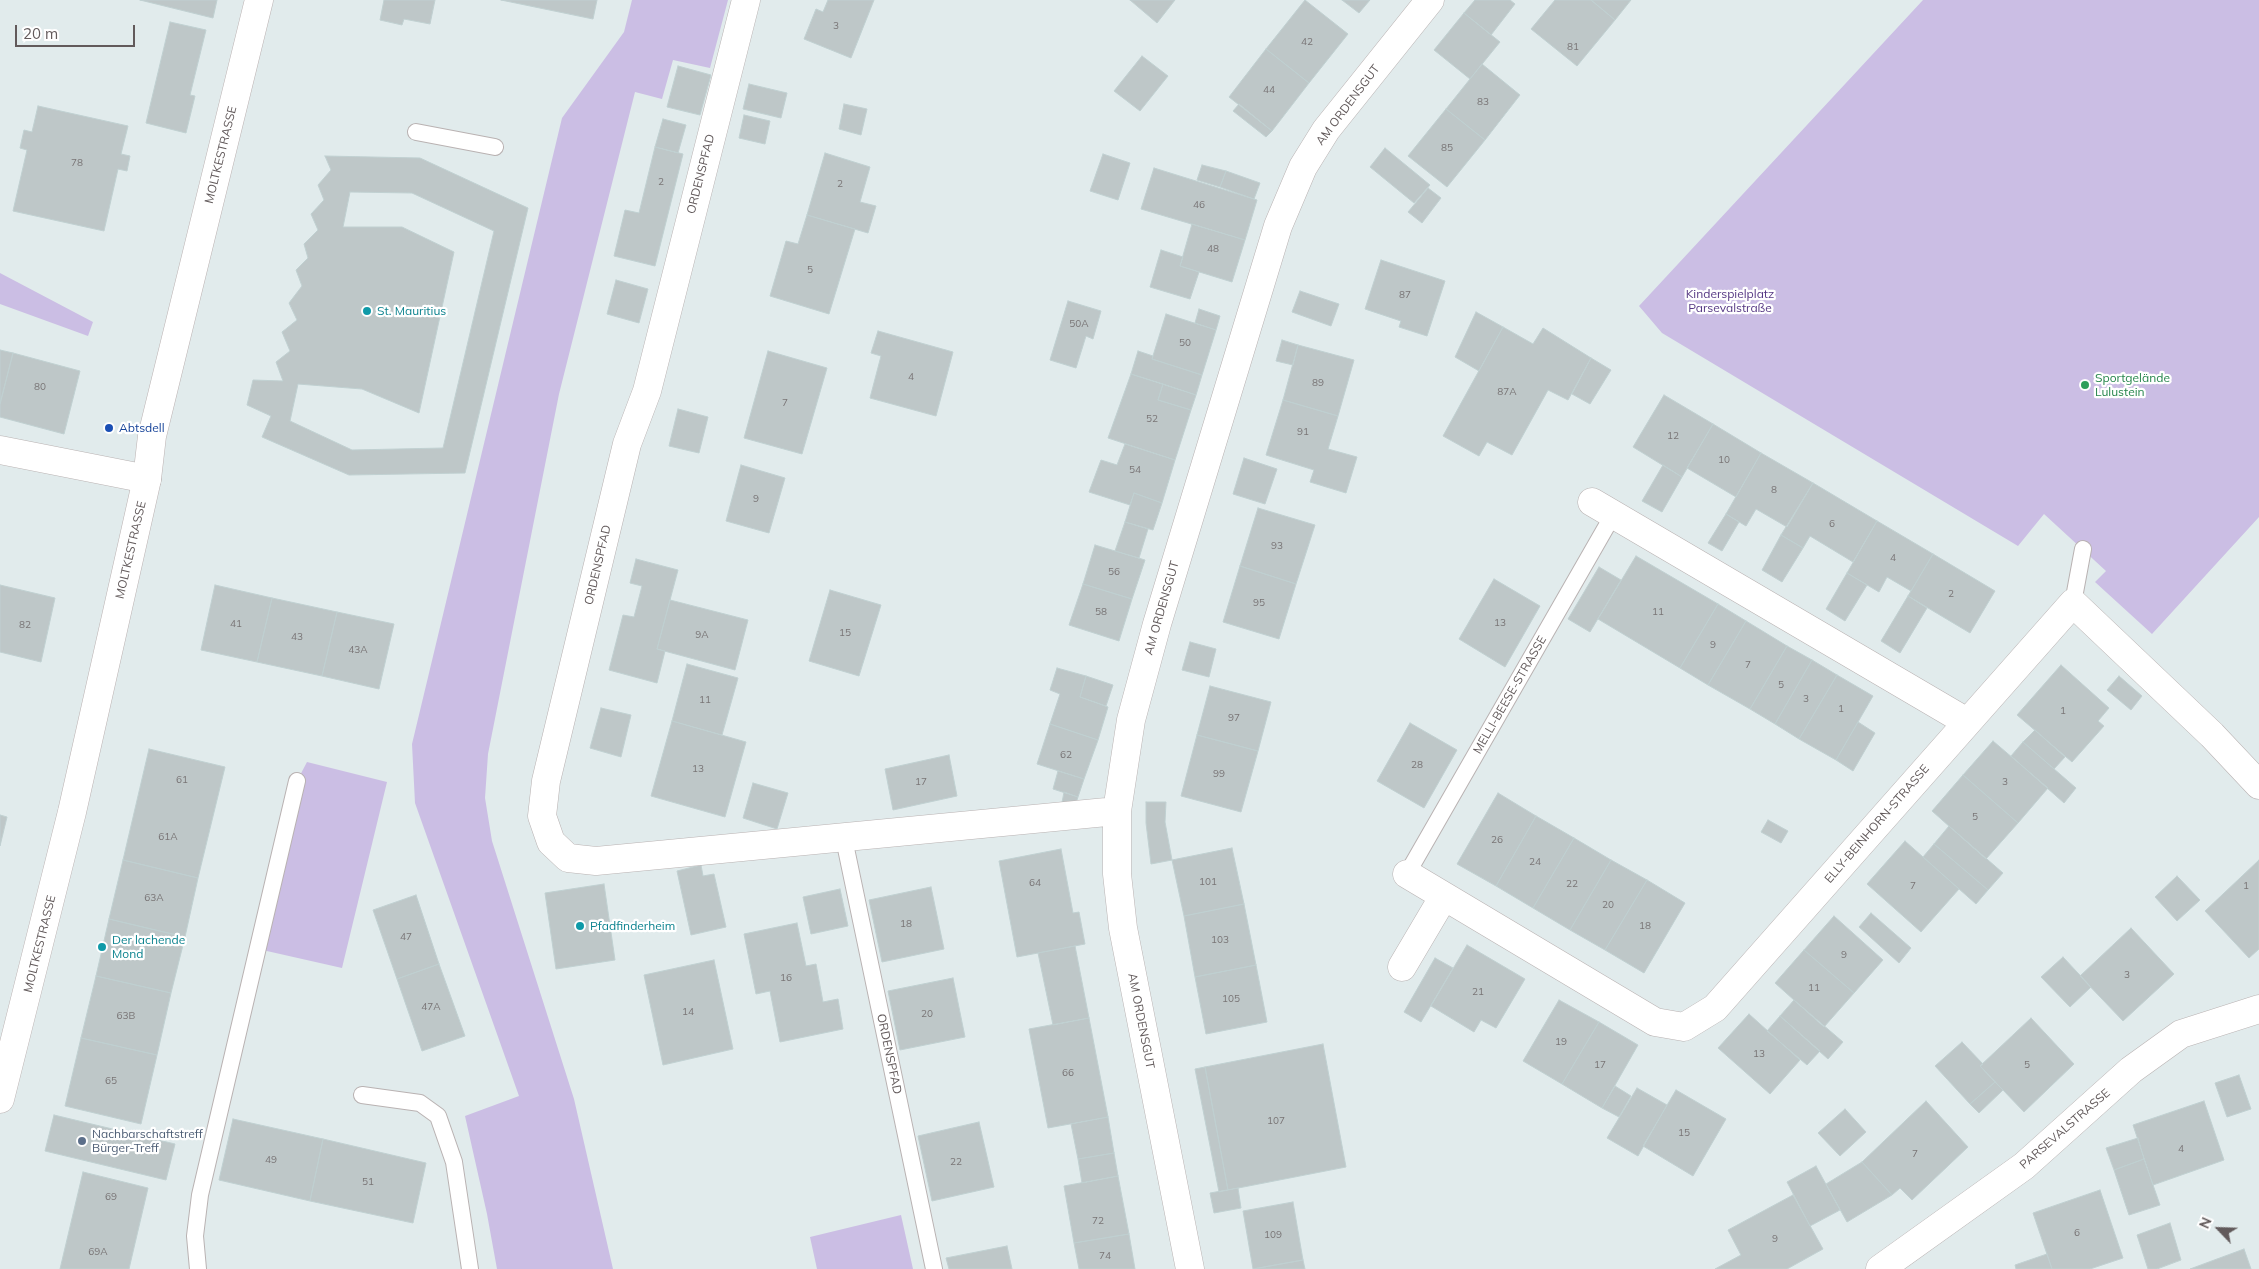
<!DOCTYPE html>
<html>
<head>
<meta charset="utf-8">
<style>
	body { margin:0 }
	#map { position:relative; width:2259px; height:1269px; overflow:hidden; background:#e1ebec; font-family:Mulish,sans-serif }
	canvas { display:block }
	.north { position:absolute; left:2194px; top:1204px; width:50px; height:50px; -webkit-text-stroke:4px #fff; paint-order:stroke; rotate:294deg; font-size:14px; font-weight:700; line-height:20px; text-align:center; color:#625a5b }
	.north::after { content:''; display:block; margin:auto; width:18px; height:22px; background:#625a5b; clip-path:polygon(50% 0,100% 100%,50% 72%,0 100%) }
	.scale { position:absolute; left:15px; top:25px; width:120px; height:22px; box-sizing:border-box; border:2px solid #625a5b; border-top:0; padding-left:6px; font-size:15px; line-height:18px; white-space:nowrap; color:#625a5b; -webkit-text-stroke:4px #fff; paint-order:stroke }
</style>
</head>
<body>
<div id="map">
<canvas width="2259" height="1269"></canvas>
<div class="north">N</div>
<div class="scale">20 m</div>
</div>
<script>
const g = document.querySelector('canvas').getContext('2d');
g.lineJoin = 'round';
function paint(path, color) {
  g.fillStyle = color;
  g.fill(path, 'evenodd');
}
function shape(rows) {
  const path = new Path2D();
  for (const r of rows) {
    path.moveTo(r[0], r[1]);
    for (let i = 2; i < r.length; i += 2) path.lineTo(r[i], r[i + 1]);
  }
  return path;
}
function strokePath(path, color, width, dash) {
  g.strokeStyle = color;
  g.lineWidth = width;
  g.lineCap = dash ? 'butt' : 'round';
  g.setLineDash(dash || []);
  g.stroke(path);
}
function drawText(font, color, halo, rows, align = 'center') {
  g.font = font + ' Mulish,sans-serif';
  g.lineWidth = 4.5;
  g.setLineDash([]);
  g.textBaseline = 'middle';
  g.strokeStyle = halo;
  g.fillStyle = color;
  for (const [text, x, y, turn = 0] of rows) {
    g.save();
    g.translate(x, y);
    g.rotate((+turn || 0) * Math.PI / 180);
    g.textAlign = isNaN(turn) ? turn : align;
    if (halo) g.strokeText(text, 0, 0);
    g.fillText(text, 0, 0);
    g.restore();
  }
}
const green = shape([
	[632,0,728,0,710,68,673,60,662,99,635,92,559,394,488,754,485,798,492,841,574,1099,613,1269,497,1269,487,1214,465,1116,519,1096,415,803,412,744,562,118,624,32],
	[1923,0,2259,0,2259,517,2152,634,2095,582,2106,571,2044,514,2018,546,1662,333,1639,306],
	[0,273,93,322,88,336,0,304],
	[307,762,387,782,342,968,258,949,297,781],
	[901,1215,913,1269,817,1269,810,1237]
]);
const building = shape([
	[140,0,217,0,213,18,140,0],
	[384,0,435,0,430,24,404,19,402,25,380,20,384,0],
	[501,0,597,0,593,19,501,0],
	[828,0,874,0,851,58,804,39,816,9,823,12,828,0],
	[1130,0,1175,0,1157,23,1130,0],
	[1305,0,1348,34,1309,83,1266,49,1305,0],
	[1342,0,1370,0,1359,13,1342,0],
	[1475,0,1510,0,1515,4,1491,35,1464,13,1475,0],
	[1555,0,1591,0,1615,20,1577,66,1531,29,1555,0],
	[1591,0,1631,0,1615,20,1591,0],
	[1464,13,1500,42,1470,79,1434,50,1464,13],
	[170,22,206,30,190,95,195,96,186,133,146,123,170,22],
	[1266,49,1309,83,1272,131,1229,97,1266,49],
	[1142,56,1168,76,1140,111,1114,91,1142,56],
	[1482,64,1520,95,1485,140,1446,109,1482,64],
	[678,66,711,75,700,115,667,107,678,66],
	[749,84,787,93,781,118,743,109,749,84],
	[844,104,867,109,861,135,839,129,844,104],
	[1239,104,1272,131,1266,137,1233,111,1239,104],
	[38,106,128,126,121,154,130,156,127,171,118,169,104,231,13,211,27,150,20,148,24,130,32,132,38,106],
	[1446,109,1485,140,1447,187,1408,156,1446,109],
	[744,115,770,121,765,144,739,138,744,115],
	[663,119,686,125,678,153,655,147,663,119],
	[655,147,683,154,655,266,614,256,625,210,639,213,655,147],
	[1385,148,1430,185,1414,203,1370,167,1385,148],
	[825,153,870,167,860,202,876,206,868,233,807,215,825,153],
	[1103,154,1130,163,1118,200,1090,191,1103,154],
	[325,156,420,158,528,208,465,473,349,475,262,437,271,416,247,405,253,380,283,381,276,362,290,351,282,332,297,320,289,303,302,286,296,270,308,258,304,244,318,230,311,214,324,200,318,185,331,170,325,156],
	[350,192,412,193,494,231,443,448,352,450,290,421,298,384,362,389,419,413,454,252,402,227,343,227,350,192],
	[1202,165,1226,171,1220,187,1197,180,1202,165],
	[1154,168,1257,200,1245,240,1141,209,1154,168],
	[1226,171,1260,183,1254,199,1220,187,1226,171],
	[1428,188,1441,198,1422,223,1408,212,1428,188],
	[807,215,855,229,829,314,770,296,786,241,798,244,807,215],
	[1192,224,1245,240,1232,282,1180,266,1192,224],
	[1161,250,1183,257,1180,266,1199,272,1190,299,1150,287,1161,250],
	[1381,260,1445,281,1427,336,1399,327,1401,321,1365,309,1381,260],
	[616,280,648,289,639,323,607,314,616,280],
	[1300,291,1339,304,1331,326,1292,312,1300,291],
	[1068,301,1101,311,1093,339,1086,336,1076,368,1050,360,1068,301],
	[1199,309,1220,316,1216,330,1195,323,1199,309],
	[1476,312,1503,327,1479,371,1455,357,1476,312],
	[1166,314,1216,330,1202,375,1152,359,1166,314],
	[1503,327,1533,344,1543,328,1591,358,1568,400,1548,390,1512,455,1487,442,1479,456,1443,436,1503,327],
	[878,331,953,352,936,416,870,398,881,356,871,353,878,331],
	[1282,340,1298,345,1293,365,1276,361,1282,340],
	[1298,345,1354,360,1338,416,1283,400,1298,345],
	[0,350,13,353,0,404,0,350],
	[768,351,827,368,802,454,744,438,768,351],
	[1138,351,1153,356,1152,359,1202,375,1196,395,1131,374,1138,351],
	[13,353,80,371,64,434,0,417,0,404,13,353],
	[1591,358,1611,370,1590,404,1572,394,1591,358],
	[1131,374,1163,384,1158,400,1191,410,1175,460,1108,438,1131,374],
	[1163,384,1196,395,1191,410,1158,400,1163,384],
	[1664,395,1713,424,1682,477,1633,447,1664,395],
	[1283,400,1338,416,1328,449,1357,457,1346,493,1310,482,1314,470,1266,455,1283,400],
	[678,409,708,417,699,453,669,446,678,409],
	[1713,424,1761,453,1736,497,1687,468,1713,424],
	[1125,444,1175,460,1162,503,1134,493,1130,505,1089,492,1101,460,1117,465,1125,444],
	[1761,453,1813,483,1787,527,1756,509,1746,526,1726,514,1761,453],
	[1244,458,1277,469,1265,504,1233,494,1244,458],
	[741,465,785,478,769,533,726,521,741,465],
	[1663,465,1682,477,1662,512,1642,501,1663,465],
	[1813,483,1877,521,1853,562,1810,536,1803,548,1781,535,1813,483],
	[1134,493,1162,503,1153,530,1125,522,1134,493],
	[1258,508,1315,525,1296,584,1240,566,1258,508],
	[1726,514,1739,522,1722,551,1708,543,1726,514],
	[1877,521,1933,554,1911,591,1887,577,1879,592,1847,573,1877,521],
	[1125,522,1148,529,1139,558,1115,551,1125,522],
	[1781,535,1803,548,1782,582,1762,570,1781,535],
	[1095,545,1145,560,1132,599,1083,584,1095,545],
	[1933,554,1995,591,1970,633,1908,596,1933,554],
	[1636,556,1718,604,1680,668,1598,619,1636,556],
	[636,559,678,570,657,649,665,651,657,683,609,670,623,615,634,617,642,586,630,583,636,559],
	[1240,566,1296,584,1279,639,1223,622,1240,566],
	[1599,567,1621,580,1590,632,1568,619,1599,567],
	[1847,573,1867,585,1845,621,1826,609,1847,573],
	[1494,579,1540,606,1505,667,1459,639,1494,579],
	[1083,584,1132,599,1119,641,1069,625,1083,584],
	[0,585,55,598,41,662,0,652,0,585],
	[215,585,272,598,257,662,201,650,215,585],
	[830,590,881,605,859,676,809,661,830,590],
	[1908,596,1927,608,1900,653,1881,641,1908,596],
	[272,598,337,612,322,676,257,662,272,598],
	[670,600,748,620,735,670,657,649,670,600],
	[1718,604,1746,621,1708,685,1680,668,1718,604],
	[337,612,394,624,379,689,322,676,337,612],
	[1746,621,1787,646,1750,709,1708,685,1746,621],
	[1190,642,1216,649,1209,677,1182,670,1190,642],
	[1787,646,1812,660,1775,724,1750,709,1787,646],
	[1812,660,1837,675,1799,739,1775,724,1812,660],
	[687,664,738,678,722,735,672,721,687,664],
	[2061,665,2109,708,2098,721,2104,726,2072,762,2017,715,2061,665],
	[1057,668,1086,676,1080,697,1108,707,1098,740,1050,724,1060,694,1050,690,1057,668],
	[1837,675,1873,696,1836,760,1799,739,1837,675],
	[1086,676,1113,685,1106,706,1080,697,1086,676],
	[2119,676,2142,696,2131,710,2107,690,2119,676],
	[1210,686,1271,702,1258,751,1197,735,1210,686],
	[601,708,631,715,621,757,590,748,601,708],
	[672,721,746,742,725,817,651,796,672,721],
	[1858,722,1875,733,1853,771,1836,760,1858,722],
	[1410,723,1457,750,1424,808,1377,781,1410,723],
	[1050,724,1098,740,1084,779,1037,764,1050,724],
	[2035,730,2065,757,2054,769,2023,742,2035,730],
	[1197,735,1258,751,1241,812,1181,796,1197,735],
	[1993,741,2048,788,2018,823,1963,775,1993,741],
	[2023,742,2076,788,2064,803,2011,756,2023,742],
	[149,749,225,767,198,878,123,860,149,749],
	[949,755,957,796,893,810,885,769,949,755],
	[1058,771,1084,779,1078,797,1053,789,1058,771],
	[1963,775,2018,823,1986,859,1932,811,1963,775],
	[753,783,788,793,777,829,743,818,753,783],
	[1064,792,1078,797,1075,806,1061,808,1064,792],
	[1498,793,1536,816,1496,886,1457,864,1498,793],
	[1146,802,1166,802,1165,822,1172,860,1151,864,1146,823,1146,802],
	[0,815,7,817,0,846,0,815],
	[1536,816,1574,838,1533,908,1496,886,1536,816],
	[1768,820,1788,831,1781,843,1761,832,1768,820],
	[1949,826,2003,873,1988,890,1934,844,1949,826],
	[1574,838,1611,860,1570,930,1533,908,1574,838],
	[1905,841,1959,889,1921,932,1867,884,1905,841],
	[1934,844,1988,890,1976,904,1923,857,1934,844],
	[1232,848,1244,904,1184,916,1172,860,1232,848],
	[1061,849,1073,913,1079,912,1085,944,1017,957,999,861,1061,849],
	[123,860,198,878,185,937,109,919,123,860],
	[1611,860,1647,880,1605,950,1570,930,1611,860],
	[2259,860,2259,949,2249,958,2205,911,2259,860],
	[701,865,703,876,714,874,726,927,691,935,677,871,701,865],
	[2177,876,2200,900,2177,921,2155,897,2177,876],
	[1647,880,1685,903,1644,973,1605,950,1647,880],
	[604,884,615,960,556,969,545,893,604,884],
	[931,887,944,949,882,962,869,900,931,887],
	[840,889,848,926,811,934,803,897,840,889],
	[416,895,439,964,397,979,373,910,416,895],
	[1244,904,1256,965,1195,977,1184,916,1244,904],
	[1871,913,1911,948,1899,963,1859,927,1871,913],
	[1834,916,1883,960,1854,993,1804,950,1834,916],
	[109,919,185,937,171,993,96,976,109,919],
	[797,923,806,966,816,964,823,1002,838,999,843,1029,780,1042,770,991,756,994,744,934,797,923],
	[2131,928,2174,974,2123,1021,2080,976,2131,928],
	[1467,945,1525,979,1496,1028,1481,1020,1474,1032,1431,1006,1467,945],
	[1075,946,1089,1018,1053,1025,1038,953,1075,946],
	[1804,950,1854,993,1824,1027,1775,983,1804,950],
	[2063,957,2091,987,2070,1007,2041,977,2063,957],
	[1435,958,1453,968,1421,1022,1404,1012,1435,958],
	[714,960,733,1049,663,1065,644,975,714,960],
	[439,964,465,1036,422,1051,397,979,439,964],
	[1256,965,1267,1022,1206,1034,1195,977,1256,965],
	[96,976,171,993,157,1055,81,1038,96,976],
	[953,978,965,1037,900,1050,888,991,953,978],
	[1559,1000,1599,1022,1562,1084,1523,1061,1559,1000],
	[1794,1000,1843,1042,1828,1059,1780,1016,1794,1000],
	[1749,1014,1800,1060,1770,1094,1718,1048,1749,1014],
	[1780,1016,1820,1051,1807,1065,1767,1031,1780,1016],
	[1089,1018,1108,1117,1048,1128,1029,1029,1089,1018],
	[2031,1018,2074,1064,2024,1112,1980,1066,2031,1018],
	[1599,1022,1638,1045,1602,1108,1562,1084,1599,1022],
	[81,1038,157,1055,141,1124,65,1106,81,1038],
	[1962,1042,1983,1064,1980,1066,1995,1082,1970,1104,1935,1066,1962,1042],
	[1323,1044,1346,1167,1228,1190,1205,1067,1323,1044],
	[1205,1067,1228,1190,1219,1192,1195,1069,1205,1067],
	[2239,1075,2251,1109,2227,1117,2215,1083,2239,1075],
	[1995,1082,2003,1090,1979,1113,1970,1104,1995,1082],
	[1615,1086,1631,1096,1619,1117,1602,1108,1615,1086],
	[1637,1088,1667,1105,1638,1156,1607,1138,1637,1088],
	[1676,1090,1726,1119,1693,1176,1643,1146,1676,1090],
	[1926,1101,1968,1147,1912,1200,1900,1188,1892,1195,1862,1162,1926,1101],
	[2204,1101,2224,1160,2153,1185,2133,1125,2204,1101],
	[1845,1109,1866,1132,1840,1156,1818,1133,1845,1109],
	[54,1115,175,1144,166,1180,45,1151,54,1115],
	[1108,1117,1114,1153,1078,1159,1071,1124,1108,1117],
	[233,1119,323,1139,310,1201,219,1180,233,1119],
	[979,1122,994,1187,932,1201,918,1136,979,1122],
	[2138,1138,2144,1159,2114,1170,2106,1148,2138,1138],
	[323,1139,426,1163,413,1223,310,1201,323,1139],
	[1114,1153,1118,1176,1082,1183,1078,1159,1114,1153],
	[2144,1159,2160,1205,2129,1215,2114,1170,2144,1159],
	[1862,1162,1892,1195,1847,1222,1826,1184,1862,1162],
	[1816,1166,1840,1210,1810,1226,1787,1182,1816,1166],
	[83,1172,148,1188,129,1269,60,1269,83,1172],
	[1118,1176,1129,1234,1074,1243,1064,1186,1118,1176],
	[1238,1188,1241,1208,1214,1213,1210,1193,1238,1188],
	[2100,1190,2123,1258,2090,1269,2052,1269,2033,1213,2100,1190],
	[1793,1195,1823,1249,1787,1269,1715,1269,1741,1255,1728,1230,1793,1195],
	[1293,1202,1303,1260,1253,1269,1243,1211,1293,1202],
	[2170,1223,2181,1260,2157,1269,2148,1269,2137,1235,2170,1223],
	[1129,1234,1135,1269,1079,1269,1074,1243,1129,1234],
	[1007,1246,1012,1269,949,1269,946,1258,1007,1246],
	[2244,1249,2251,1269,2190,1269,2244,1249],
	[2047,1254,2052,1269,2016,1269,2015,1265,2047,1254],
	[1303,1260,1305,1269,1253,1269,1303,1260]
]);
const lane = shape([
	[416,132,495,147],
	[2073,603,2083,549],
	[844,839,934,1269],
	[1407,874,1613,515],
	[362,1095,420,1103,438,1116,454,1162,470,1269],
	[198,1269,195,1236,200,1195,297,781]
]);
const street = shape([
	[746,0,647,391,627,444,546,781,542,816,551,842,568,858,596,861,1117,811],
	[0,450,147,479],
	[1592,502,1967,722],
	[1407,874,1655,1022,1684,1027,1715,1008,2073,603,2212,735,2259,785],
	[1402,967,1444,896],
	[1190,1269,1123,928,1117,874,1117,811,1131,720,1157,624,1278,226,1303,167,1326,130,1430,0],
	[1880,1269,2024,1166,2131,1070,2181,1034,2259,1009]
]);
const secondary = shape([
	[0,1099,72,812,147,479,152,436,259,0]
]);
const markers = [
	[367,311,5,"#0f9aa8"],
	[2085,385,5,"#2e9e5b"],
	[109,428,5,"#1a4fb4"],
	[580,926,5,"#0f9aa8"],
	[102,947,5,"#0f9aa8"],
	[82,1141,5,"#5c6f8a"]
];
const numberNames = [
	["3",836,26],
	["42",1307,42],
	["81",1573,47],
	["44",1269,90],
	["83",1483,102],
	["85",1447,148],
	["78",77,163],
	["2",661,182],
	["2",840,184],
	["46",1199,205],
	["48",1213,249],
	["5",810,270],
	["87",1405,295],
	["50A",1079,324],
	["50",1185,343],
	["4",911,377],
	["89",1318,383],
	["80",40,387],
	["87A",1507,392],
	["7",785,403],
	["52",1152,419],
	["91",1303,432],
	["12",1673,436],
	["10",1724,460],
	["54",1135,470],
	["8",1774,490],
	["9",756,499],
	["6",1832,524],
	["93",1277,546],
	["4",1893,558],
	["56",1114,572],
	["2",1951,594],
	["95",1259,603],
	["58",1101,612],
	["11",1658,612],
	["13",1500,623],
	["41",236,624],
	["82",25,625],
	["15",845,633],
	["9A",702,635],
	["43",297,637],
	["9",1713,645],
	["43A",358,650],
	["7",1748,665],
	["5",1781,685],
	["3",1806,699],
	["11",705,700],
	["1",1841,709],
	["1",2063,711],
	["97",1234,718],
	["62",1066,755],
	["28",1417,765],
	["13",698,769],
	["99",1219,774],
	["61",182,780],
	["17",921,782],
	["3",2005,782],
	["5",1975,817],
	["61A",168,837],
	["26",1497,840],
	["24",1535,862],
	["101",1208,882],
	["64",1035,883],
	["22",1572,884],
	["7",1913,886],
	["1",2246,886],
	["63A",154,898],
	["20",1608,905],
	["18",906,924],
	["18",1645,926],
	["47",406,937],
	["103",1220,940],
	["9",1844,955],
	["3",2127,975],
	["16",786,978],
	["11",1814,988],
	["21",1478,992],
	["105",1231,999],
	["47A",431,1007],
	["14",688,1012],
	["20",927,1014],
	["63B",126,1016],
	["19",1561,1042],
	["13",1759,1054],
	["17",1600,1065],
	["5",2027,1065],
	["66",1068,1073],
	["65",111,1081],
	["107",1276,1121],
	["15",1684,1133],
	["4",2181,1149],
	["7",1915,1154],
	["49",271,1160],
	["22",956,1162],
	["51",368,1182],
	["69",111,1197],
	["72",1098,1221],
	["6",2077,1233],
	["109",1273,1235],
	["9",1775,1239],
	["69A",98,1252],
	["74",1105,1256]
];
const streetNames = [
	["AM ORDENSGUT",1348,105,-53],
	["MOLTKESTRASSE",221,155,-76],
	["ORDENSPFAD",701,174,-76],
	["MOLTKESTRASSE",131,550,-77],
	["ORDENSPFAD",598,565,-77],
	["AM ORDENSGUT",1162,608,-74],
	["MELLI-BEESE-STRASSE",1510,695,-60],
	["ELLY-BEINHORN-STRASSE",1877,824,-49],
	["MOLTKESTRASSE",40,944,-76],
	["AM ORDENSGUT",1141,1021,79],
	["ORDENSPFAD",889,1054,78],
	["PARSEVALSTRASSE",2065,1129,-41]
];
const parkNames = [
	["Kinderspielplatz",1730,294],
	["Parsevalstraße",1730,308]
];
const cultureNames = [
	["St. Mauritius",377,311],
	["Pfadfinderheim",590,926],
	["Der lachende",112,940],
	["Mond",112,954]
];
const leisureNames = [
	["Sportgelände",2095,378],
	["Lulustein",2095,392]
];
const transitNames = [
	["Abtsdell",119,428]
];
const serviceNames = [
	["Nachbarschaftstreff",92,1134],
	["Bürger-Treff",92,1148]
];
paint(green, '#cbbee4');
paint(building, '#bec7c8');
strokePath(building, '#c0d0d1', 1);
strokePath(lane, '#b9b2b2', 18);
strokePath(street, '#b9b2b2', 29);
strokePath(secondary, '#bcb3b3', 29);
strokePath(lane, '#fff', 16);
strokePath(street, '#fff', 28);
strokePath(secondary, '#fff', 28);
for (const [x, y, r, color] of markers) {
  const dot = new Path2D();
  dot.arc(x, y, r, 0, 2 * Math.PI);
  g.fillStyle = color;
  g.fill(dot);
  strokePath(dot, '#fff', 2);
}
drawText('10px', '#797576', null, numberNames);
drawText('12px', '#625a5b', '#fff', streetNames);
drawText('12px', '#553783', '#fff', parkNames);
drawText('12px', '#0d838f', '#fff', cultureNames, 'left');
drawText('12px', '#27864d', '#fff', leisureNames, 'left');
drawText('12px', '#164399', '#fff', transitNames, 'left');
drawText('12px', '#4e5e75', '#fff', serviceNames, 'left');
</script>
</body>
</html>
